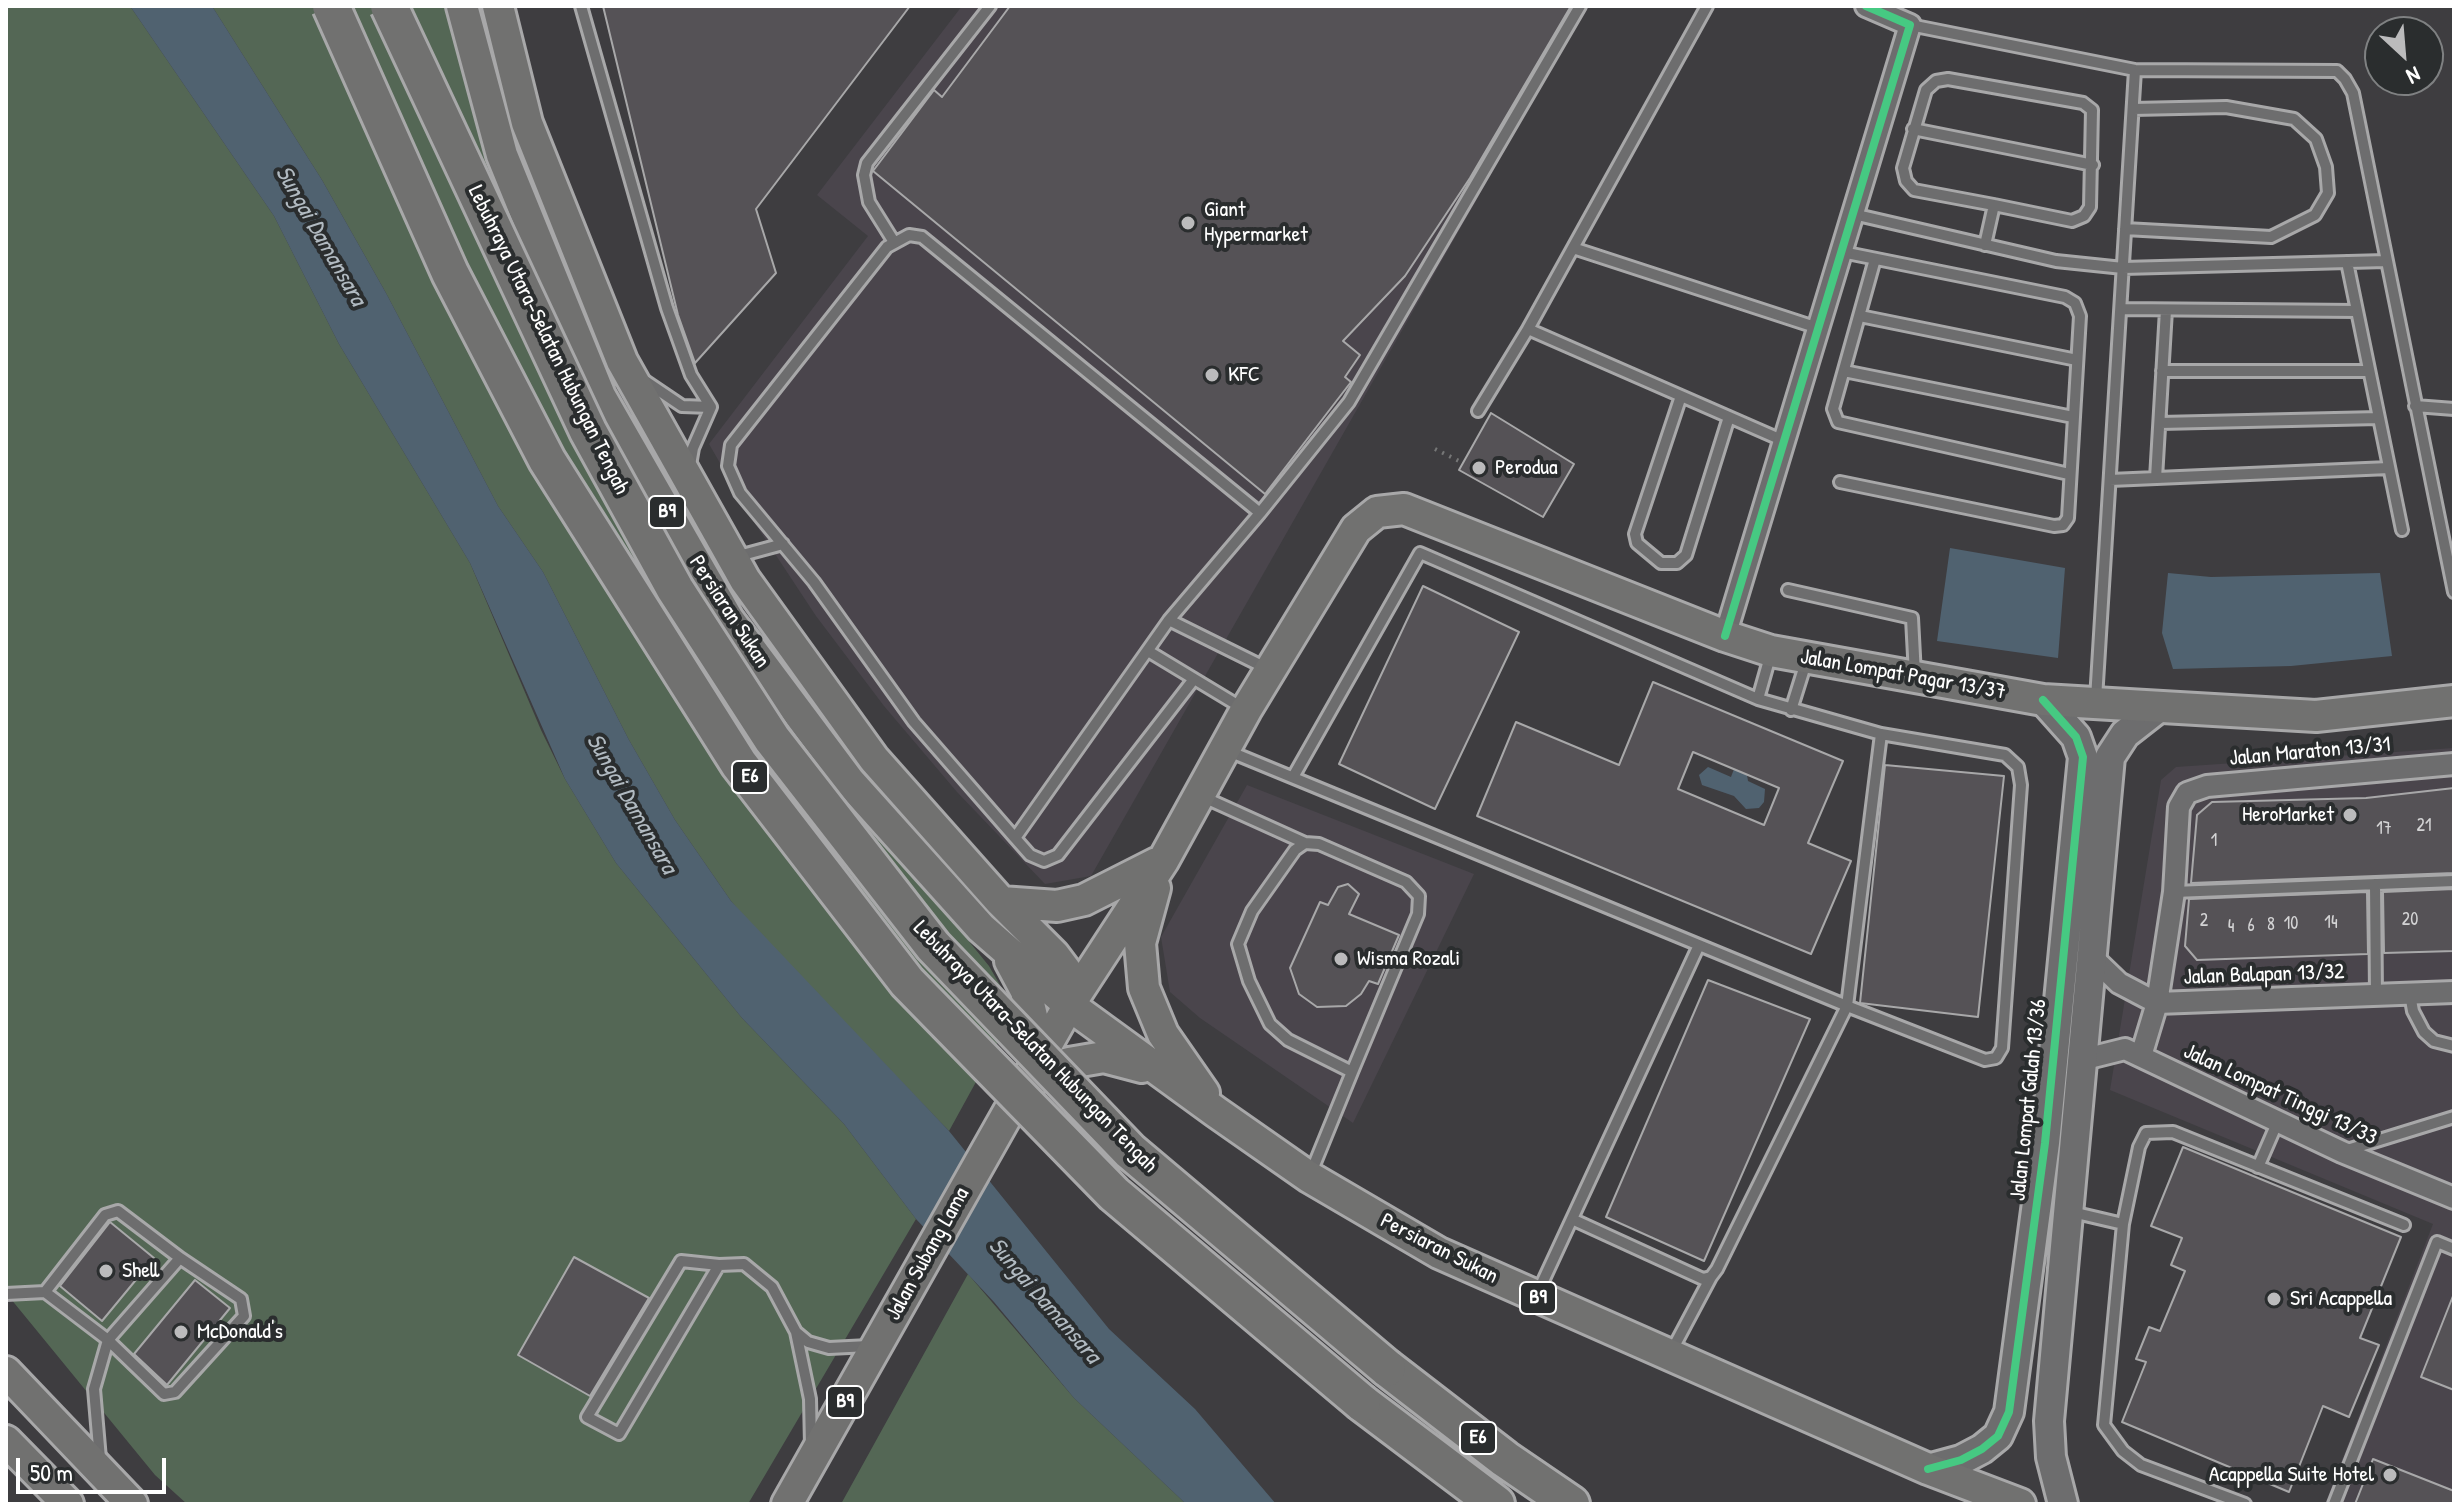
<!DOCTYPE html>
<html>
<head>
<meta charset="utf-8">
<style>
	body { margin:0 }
	#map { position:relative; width:2460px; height:1510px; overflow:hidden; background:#3e3d40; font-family:"Patrick Hand",sans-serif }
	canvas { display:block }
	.frame { position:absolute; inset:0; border:8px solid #fff; pointer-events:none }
	.north { position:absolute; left:2364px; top:16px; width:80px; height:80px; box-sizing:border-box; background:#2a2d2e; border:2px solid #7f8182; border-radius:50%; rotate:154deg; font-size:22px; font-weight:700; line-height:32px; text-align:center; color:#fff }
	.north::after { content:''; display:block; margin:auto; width:28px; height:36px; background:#bbbbbc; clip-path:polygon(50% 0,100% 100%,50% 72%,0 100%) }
	.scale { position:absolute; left:16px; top:1458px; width:150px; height:36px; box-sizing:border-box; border:4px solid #fff; border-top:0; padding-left:10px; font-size:24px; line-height:28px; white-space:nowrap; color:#fff; -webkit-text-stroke:6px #2a2d2e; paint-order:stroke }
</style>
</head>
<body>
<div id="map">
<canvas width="2460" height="1510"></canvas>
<div class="frame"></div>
<div class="north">N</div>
<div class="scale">50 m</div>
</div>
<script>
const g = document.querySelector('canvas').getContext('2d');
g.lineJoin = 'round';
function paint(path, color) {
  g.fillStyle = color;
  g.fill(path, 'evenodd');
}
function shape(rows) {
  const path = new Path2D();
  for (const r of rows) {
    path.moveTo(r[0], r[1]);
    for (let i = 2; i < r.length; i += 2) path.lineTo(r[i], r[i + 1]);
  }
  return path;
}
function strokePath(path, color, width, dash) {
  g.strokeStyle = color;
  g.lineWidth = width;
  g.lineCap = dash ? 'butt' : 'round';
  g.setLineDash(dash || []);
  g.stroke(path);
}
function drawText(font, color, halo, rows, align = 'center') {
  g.font = font + ' "Patrick Hand",sans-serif';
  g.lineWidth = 8;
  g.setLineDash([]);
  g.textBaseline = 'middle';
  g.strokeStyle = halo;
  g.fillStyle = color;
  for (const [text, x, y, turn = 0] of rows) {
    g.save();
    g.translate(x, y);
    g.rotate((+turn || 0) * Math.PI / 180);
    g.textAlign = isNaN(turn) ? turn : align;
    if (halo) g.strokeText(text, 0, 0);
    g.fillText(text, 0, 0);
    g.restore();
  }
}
const built = shape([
	[962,6,1587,6,1091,876,1045,884,957,792,884,706,816,616,754,522,709,444,868,236,817,195],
	[2454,748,2454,1504,2325,1504,2433,1224,2110,1090,2161,780,2176,767],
	[1247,785,1474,874,1353,1123,1200,1018,1170,992,1161,937]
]);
const green = shape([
	[6,6,130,6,274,216,339,344,470,563,541,730,565,779,616,863,742,1018,844,1124,916,1219,748,1504,187,1504,155,1475,6,1293],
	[212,6,447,6,482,129,605,387,840,783,989,966,1015,1011,949,1131,759,934,731,901,675,820,629,740,543,572,498,506,386,293,322,180],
	[968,1274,1074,1398,1186,1504,841,1504]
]);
const water = shape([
	[130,6,212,6,322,180,386,293,498,506,543,572,629,740,675,820,731,901,949,1131,1109,1329,1195,1409,1276,1504,1186,1504,1074,1398,994,1302,916,1219,844,1124,742,1018,616,863,565,779,470,563,339,344,274,216],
	[1950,548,2065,568,2058,658,1937,641],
	[2168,573,2211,577,2380,573,2392,656,2291,666,2173,669,2162,633],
	[1708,767,1731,777,1734,769,1746,769,1748,781,1765,789,1764,802,1759,808,1746,809,1734,796,1702,785,1699,775]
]);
const building = shape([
	[603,6,910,6,756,209,776,273,695,363,678,315,603,6],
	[1010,6,1571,6,1470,178,1405,276,1343,341,1360,355,1345,377,1351,382,1265,494,873,171,934,90,942,97,1010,6],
	[1491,413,1574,464,1543,517,1459,470,1491,413],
	[1423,586,1519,632,1435,809,1339,764,1423,586],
	[1653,682,1843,761,1808,843,1851,861,1811,954,1477,816,1516,722,1619,765,1653,682],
	[1693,752,1779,788,1764,825,1678,789,1693,752],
	[1885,765,2004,776,1978,1017,1860,1003,1885,765],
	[2454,788,2454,873,2191,883,2197,815,2212,802,2366,798,2454,788],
	[1348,884,1359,894,1349,914,1399,935,1378,984,1369,981,1361,994,1346,1006,1317,1007,1299,994,1290,968,1320,902,1328,905,1338,887,1348,884],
	[2454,889,2454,951,2384,953,2383,892,2454,889],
	[2367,892,2368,954,2197,960,2185,946,2189,899,2367,892],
	[1708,980,1810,1019,1704,1261,1606,1217,1708,980],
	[2183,1147,2401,1237,2360,1338,2379,1345,2349,1417,2323,1406,2289,1492,2122,1422,2146,1362,2136,1359,2149,1327,2160,1331,2185,1271,2171,1265,2182,1238,2151,1226,2183,1147],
	[110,1222,154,1258,102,1321,60,1286,110,1222],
	[574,1257,649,1298,590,1396,518,1355,574,1257],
	[195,1280,230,1308,167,1385,134,1354,195,1280],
	[2453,1296,2454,1297,2454,1390,2421,1377,2453,1296],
	[2373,1459,2454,1491,2454,1504,2355,1504,2373,1459]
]);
const path = shape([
	[1435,449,1463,463]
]);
const lane = shape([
	[581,6,667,308,691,375,711,407],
	[1707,6,1528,329,1784,441],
	[1910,25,2135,70,2337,71,2345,79,2353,93,2454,592],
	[1913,129,2093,165],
	[1853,214,2056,261,2123,268,2386,261],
	[2125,229,2271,237,2315,215,2328,193,2326,167,2316,139,2294,119,2226,107,2133,109],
	[909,235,922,237,1260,513,1169,620,1015,838,914,722,814,582,740,493,728,466,731,445,887,247,909,235],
	[894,242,869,202,864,175,867,163,990,6],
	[1985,245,1994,205,1914,190,1906,181,1903,168,1926,90,1936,81,1948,79,2083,103,2092,110,2090,207,2084,216,2072,221,1994,205],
	[1573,248,1818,328],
	[1875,259,1833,409,1838,422,2069,474],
	[2347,262,2402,530],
	[2121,309,2357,311],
	[1860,316,2077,360],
	[1844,371,2073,417],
	[2162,371,2369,371],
	[645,381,682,406,711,407],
	[1681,396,1635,534,1637,543,1661,563,1677,563,1686,555,1729,417],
	[2415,406,2454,409],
	[1478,411,1528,329],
	[2160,423,2379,418],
	[690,465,693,448,711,407],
	[2156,478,2166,310],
	[2110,480,2389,468],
	[1840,482,2054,526,2063,525,2068,518,2080,316,2075,303,2065,297,1842,252],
	[1260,513,1349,402,1580,6],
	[735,557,783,544],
	[1788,590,1912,618,1915,675],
	[1169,620,1268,669],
	[1148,651,1244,709],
	[1758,699,1771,653],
	[2096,699,2135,70],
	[1791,710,1807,659],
	[1226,750,1847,1006,1985,1060,1996,1058,2002,1048,2021,785,2018,767,2005,755,1881,734,1758,699,1420,553,1293,777],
	[1201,796,1305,843],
	[1015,838,1030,855,1044,861,1058,855,1194,679],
	[1305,843,1319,844,1406,882,1419,896,1418,914,1352,1072,1288,1040,1270,1024,1249,981,1238,944,1252,911,1295,850,1305,843],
	[2375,884,2376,995],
	[2174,892,2454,881],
	[2410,994,2413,1011,2424,1032,2434,1041,2454,1046],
	[2344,1151,2454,1117],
	[2258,1167,2278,1121],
	[1310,1175,1352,1072],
	[2072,1212,2123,1224],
	[1574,1220,1703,1279,1711,1277,1717,1269,1847,1006,1881,734],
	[681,1261,719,1265,619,1434,587,1417,681,1261],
	[719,1265,744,1264,772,1287,796,1332,810,1399,811,1445],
	[45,1292,108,1340,164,1394,175,1392,244,1316,241,1299,180,1258],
	[1538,1292,1699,945],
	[6,1294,45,1292,105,1215,118,1211,180,1258,108,1340,94,1389,100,1459],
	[796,1332,808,1342,829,1348,869,1346],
	[1670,1354,1711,1277],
	[2245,1504,2141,1465,2123,1451,2104,1425,2123,1224,2139,1147,2146,1133,2173,1132,2404,1225],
	[2334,1504,2437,1242,2454,1249]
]);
const street = shape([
	[1725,636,1910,25,1866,6],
	[2092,957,2119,983,2157,1003,2454,992],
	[2141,1056,2157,1003,2174,892,2179,807,2187,793,2207,786,2454,764],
	[2085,1059,2125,1049,2342,1152,2454,1198]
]);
const secondary = shape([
	[1928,1469,1961,1460,1982,1449,1998,1436,2009,1412,2045,1143,2083,757,2076,737,2043,700],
	[2063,1504,2051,1457,2049,1421,2110,757,2125,734,2157,709]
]);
const primary = shape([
	[462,6,502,155,600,396,728,619,849,781,981,928,1069,1005,1216,1112,1309,1177,1439,1253,1928,1469,2020,1504],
	[498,6,527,123,622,361,745,580,874,759,1001,902,1054,955,1066,971,1069,1005],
	[1155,888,1140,943,1144,988,1163,1034,1204,1093],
	[1001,902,1057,906,1084,900,1157,863],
	[1010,961,1026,991,1034,1025,1034,1064],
	[1032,1080,1069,1063,1104,1057,1142,1067],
	[6,1372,132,1504],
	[6,1441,68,1504],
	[787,1504,1069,1005,1163,861,1246,710,1356,529,1377,512,1404,509,1725,636,1771,651,2043,700,2316,716,2454,701]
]);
const highway = shape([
	[1387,1368,1505,1459,1571,1504],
	[1362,1403,1496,1504]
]);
const highwayBridge = shape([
	[331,6,450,273,547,460,739,764,907,982,1114,1194,1362,1403],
	[389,6,588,431,675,589,772,739,933,946,1130,1151,1387,1368]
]);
const cycleway = shape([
	[1725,636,1910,25,1866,6],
	[1928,1469,1961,1460,1982,1449,1998,1436,2009,1412,2045,1143,2083,757,2076,737,2043,700]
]);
const markers = [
	[1188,223,8,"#bbbbbc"],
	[1212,375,8,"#bbbbbc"],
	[1479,468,8,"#bbbbbc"],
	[2350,815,8,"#bbbbbc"],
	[1341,959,8,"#bbbbbc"],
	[106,1271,8,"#bbbbbc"],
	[2274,1299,8,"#bbbbbc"],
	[181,1332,8,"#bbbbbc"],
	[2390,1475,8,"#bbbbbc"]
];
const numberNames = [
	["21",2424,826],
	["17",2384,829],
	["1",2214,841],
	["20",2410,920],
	["2",2204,921],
	["14",2331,923],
	["10",2291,924],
	["8",2271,925],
	["6",2251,926],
	["4",2231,927]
];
const shields = [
	[667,512,36],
	[750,777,36],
	[1538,1298,36],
	[845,1402,36],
	[1478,1438,36]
];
const shieldNames = [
	["B9",667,512],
	["E6",750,777],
	["B9",1538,1298],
	["B9",845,1402],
	["E6",1478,1438]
];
const poiNames = [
	["Giant",1204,210],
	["Hypermarket",1204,235],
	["KFC",1228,375],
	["Perodua",1495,468],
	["HeroMarket",2334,815,"right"],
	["Wisma Rozali",1357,959],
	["Shell",122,1271],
	["Sri Acappella",2290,1299],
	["McDonald's",197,1332],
	["Acappella Suite Hotel",2374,1475,"right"]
];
const streetNames = [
	["Lebuhraya Utara–Selatan Hubungan Tengah",548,340,64],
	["Persiaran Sukan",729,612,57],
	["Jalan Lompat Pagar 13/37",1903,675,10],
	["Jalan Maraton 13/31",2310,752,-5],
	["Jalan Balapan 13/32",2264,975,-2],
	["Lebuhraya Utara–Selatan Hubungan Tengah",1035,1047,46],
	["Jalan Lompat Tinggi 13/33",2280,1095,25],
	["Jalan Lompat Galah 13/36",2029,1100,-84],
	["Persiaran Sukan",1439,1249,27],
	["Jalan Subang Lama",928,1254,-61]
];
const waterNames = [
	["Sungai Damansara",320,236,60],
	["Sungai Damansara",631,804,60],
	["Sungai Damansara",1044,1301,49]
];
paint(built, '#4a454c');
paint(green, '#546755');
paint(water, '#506270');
paint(building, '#555256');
strokePath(building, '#a8a8a9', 2);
strokePath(lane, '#a8a8a9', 16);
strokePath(street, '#a8a8a9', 26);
strokePath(secondary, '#a8a8a9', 34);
strokePath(primary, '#a8a8a9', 36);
strokePath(highway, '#a8a8a9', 42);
strokePath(path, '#767777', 4, [2, 6]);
strokePath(lane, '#6d6d6e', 10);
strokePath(street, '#6d6d6e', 20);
strokePath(secondary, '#6d6d6e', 28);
strokePath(primary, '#717170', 30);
strokePath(highway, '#717170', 36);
strokePath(highwayBridge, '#a8a8a9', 42, []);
strokePath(highwayBridge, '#717170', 36);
strokePath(cycleway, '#46c982', 8);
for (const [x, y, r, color] of markers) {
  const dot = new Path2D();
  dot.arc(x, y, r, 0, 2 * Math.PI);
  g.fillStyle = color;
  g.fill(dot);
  strokePath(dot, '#2a2d2e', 3);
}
drawText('18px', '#d4d4d5', null, numberNames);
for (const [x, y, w] of shields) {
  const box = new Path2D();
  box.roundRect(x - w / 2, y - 16, w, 32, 6);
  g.fillStyle = '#2a2d2e';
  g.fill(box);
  strokePath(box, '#fff', 2);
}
drawText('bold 20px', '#fff', null, shieldNames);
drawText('22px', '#fff', '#2a2d2e', poiNames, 'left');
drawText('22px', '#fff', '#2a2d2e', streetNames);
drawText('italic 24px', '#b1bac1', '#2a2d2e', waterNames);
</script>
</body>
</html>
